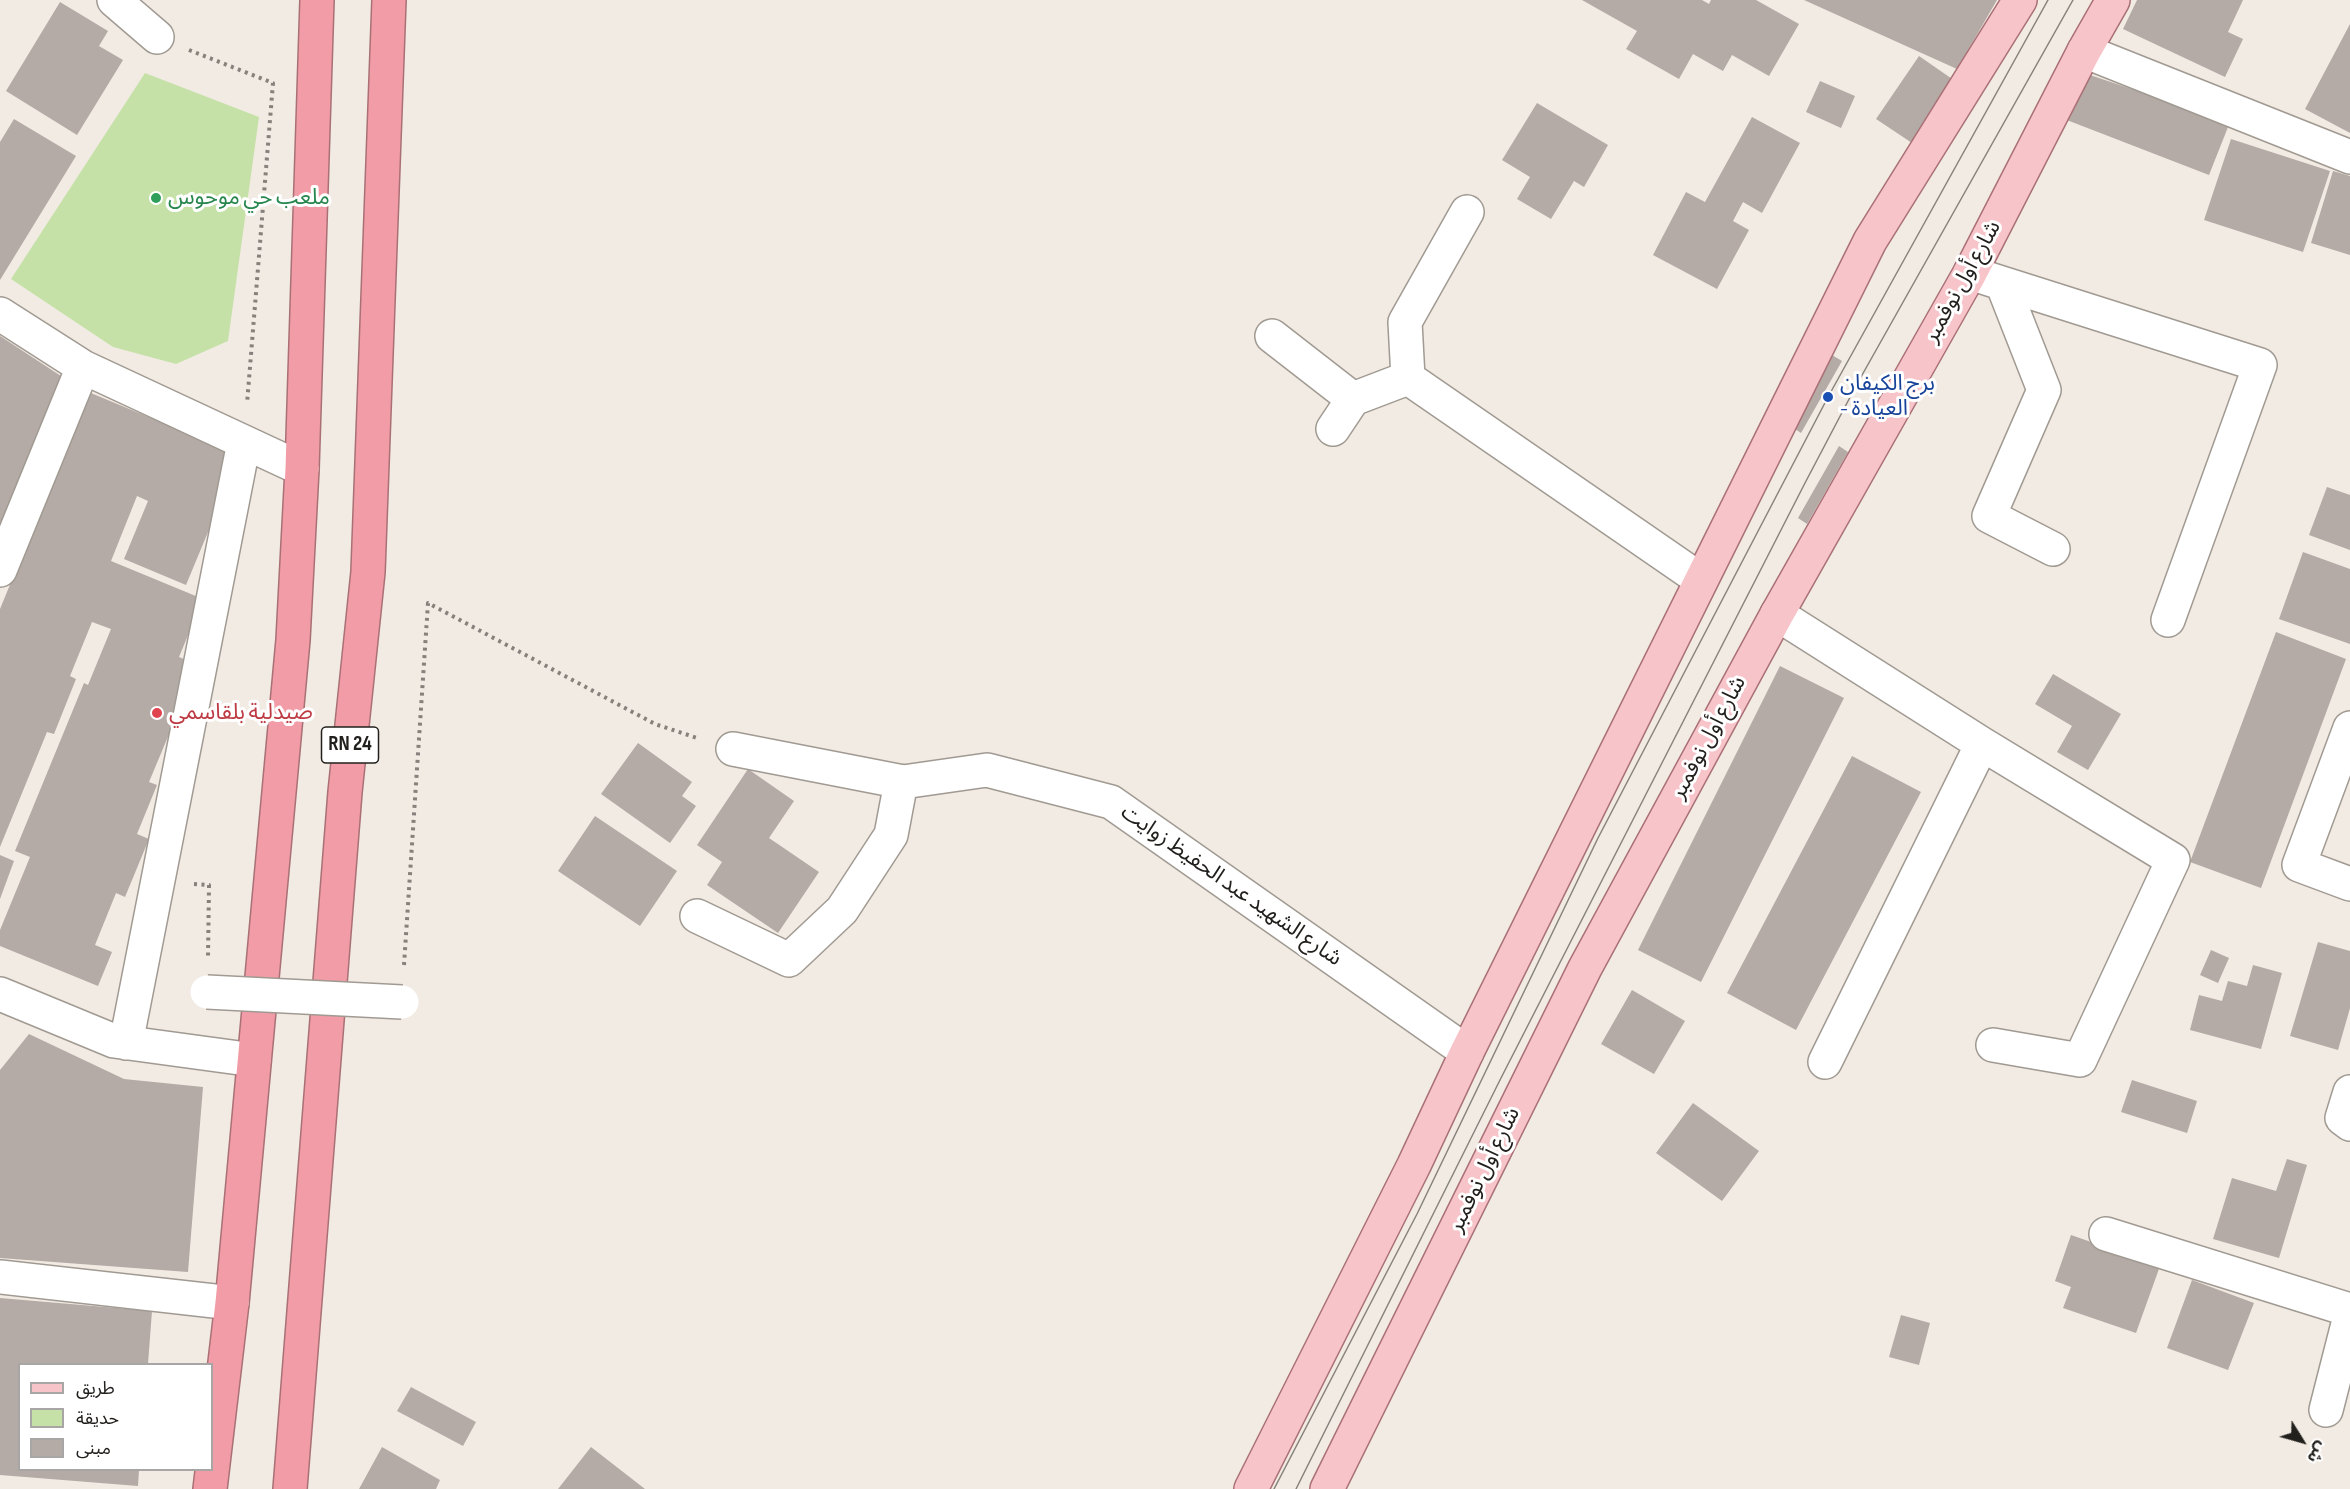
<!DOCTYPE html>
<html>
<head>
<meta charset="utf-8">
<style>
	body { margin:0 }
	#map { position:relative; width:2350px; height:1489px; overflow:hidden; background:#f2ebe3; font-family:"Sofia Sans Condensed","Noto Sans Arabic",sans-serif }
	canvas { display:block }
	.legend { position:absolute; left:18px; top:1363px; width:195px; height:108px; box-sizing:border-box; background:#fff; border:2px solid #a7a6a5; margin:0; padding:8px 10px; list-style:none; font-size:18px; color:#22201d }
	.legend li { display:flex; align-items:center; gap:12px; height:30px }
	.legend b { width:30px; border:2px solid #a7a6a5 }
	.north { position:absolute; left:2272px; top:1411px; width:60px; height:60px; -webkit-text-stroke:4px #fff; paint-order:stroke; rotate:127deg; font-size:16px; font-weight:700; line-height:24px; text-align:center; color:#22201d }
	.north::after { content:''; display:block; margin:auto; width:21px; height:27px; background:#22201d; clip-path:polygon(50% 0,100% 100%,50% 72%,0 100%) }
</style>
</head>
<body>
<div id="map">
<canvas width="2350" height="1489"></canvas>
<ul class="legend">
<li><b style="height:8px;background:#f7c4ca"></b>طريق</li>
<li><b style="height:16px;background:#c6e1a8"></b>حديقة</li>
<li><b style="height:16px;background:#b4aaa6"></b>مبنى</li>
</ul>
<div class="north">ش</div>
</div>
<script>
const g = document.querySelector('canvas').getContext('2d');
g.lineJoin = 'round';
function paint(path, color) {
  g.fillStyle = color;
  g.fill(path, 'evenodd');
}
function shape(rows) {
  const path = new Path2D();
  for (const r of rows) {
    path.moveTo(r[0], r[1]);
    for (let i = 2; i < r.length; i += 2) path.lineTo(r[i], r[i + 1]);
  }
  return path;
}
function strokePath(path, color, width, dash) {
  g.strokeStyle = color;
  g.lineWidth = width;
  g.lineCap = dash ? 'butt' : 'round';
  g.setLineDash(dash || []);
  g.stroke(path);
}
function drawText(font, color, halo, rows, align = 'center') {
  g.font = font + ' "Sofia Sans Condensed","Noto Sans Arabic",sans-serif';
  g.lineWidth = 6;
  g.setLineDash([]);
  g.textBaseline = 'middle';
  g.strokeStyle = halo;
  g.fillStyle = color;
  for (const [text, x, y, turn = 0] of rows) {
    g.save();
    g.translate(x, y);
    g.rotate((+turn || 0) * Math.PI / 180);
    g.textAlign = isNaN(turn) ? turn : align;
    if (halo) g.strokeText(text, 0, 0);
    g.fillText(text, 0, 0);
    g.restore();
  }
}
const green = shape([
	[145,73,259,117,228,341,176,364,113,347,11,279]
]);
const building = shape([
	[1582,0,1702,0,1709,4,1711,0,1756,0,1799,24,1769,76,1732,55,1723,71,1693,54,1679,79,1626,49,1637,31],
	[1804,0,1997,0,1957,69],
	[2137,0,2243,0,2228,32,2243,39,2225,77,2123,29],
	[60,2,108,31,99,46,123,60,77,135,6,91],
	[2350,24,2350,133,2305,109],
	[1919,56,1958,83,1915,145,1876,119],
	[2081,72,2230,122,2209,175,2059,117],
	[1820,81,1855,96,1841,128,1806,112],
	[1537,103,1608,145,1584,187,1574,181,1551,219,1517,199,1530,177,1502,160],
	[1752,117,1800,143,1762,213,1743,202,1733,221,1749,230,1717,289,1653,255,1686,192,1705,202],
	[14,119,76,156,0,280,0,142],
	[2231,139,2330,171,2303,252,2204,220],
	[2333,171,2350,176,2350,255,2311,243],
	[0,336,64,378,0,542],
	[1832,355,1842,361,1801,433,1792,427],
	[86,391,240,455,186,585,124,559,148,501,137,496,111,561,203,599,179,657,198,665,149,782,157,785,137,834,149,839,125,897,116,893,95,945,112,952,98,986,0,946,0,930,30,857,15,851,84,683,88,685,111,629,92,622,70,676,76,679,54,734,47,732,0,847,0,609,57,470],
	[1839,446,1848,452,1807,524,1798,518],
	[2327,487,2350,495,2350,550,2309,535],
	[2303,552,2350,569,2350,644,2279,619],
	[2276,632,2346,659,2261,888,2190,862],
	[1780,666,1844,698,1701,982,1638,950],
	[2053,674,2121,714,2088,770,2057,752,2072,726,2035,704],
	[638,743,692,782,682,796,696,806,670,843,601,794],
	[1852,756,1921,792,1796,1030,1727,993],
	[748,769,794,801,769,838,819,872,778,933,707,885,722,862,697,845],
	[595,816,677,871,640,926,558,871],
	[0,855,14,861,0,899],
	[2318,942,2350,951,2350,1008,2338,1050,2290,1036],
	[2211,950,2229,958,2218,983,2200,975],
	[2253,965,2282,973,2261,1049,2190,1030,2199,995,2222,1001,2228,981,2247,986],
	[1632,990,1685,1021,1654,1074,1601,1044],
	[29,1034,124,1079,203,1087,188,1272,0,1258,0,1070],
	[2132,1080,2197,1101,2187,1133,2121,1112],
	[1693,1103,1759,1151,1722,1201,1656,1153],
	[2287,1159,2307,1165,2279,1258,2213,1239,2232,1178,2276,1191],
	[2071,1235,2160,1266,2136,1333,2063,1308,2071,1287,2055,1281],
	[2192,1280,2254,1303,2228,1370,2167,1348],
	[0,1298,152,1311,148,1364,20,1364,20,1470,139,1470,138,1486,0,1475],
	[1901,1315,1930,1323,1919,1365,1889,1357],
	[411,1387,476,1422,463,1446,397,1411],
	[382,1447,440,1480,436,1489,359,1489],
	[591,1447,645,1489,558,1489]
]);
const path = shape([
	[189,50,273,83,247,404],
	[194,884,209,885,208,958],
	[404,965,428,603,655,724,700,739]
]);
const minor = shape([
	[114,0,157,37],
	[2084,51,2350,157],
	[1970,273,2260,365,2168,620],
	[2002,283,2044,390,1989,516,2053,549],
	[0,314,83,367,302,469],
	[1272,336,1353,399],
	[1408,378,1405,322,1467,212],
	[1333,429,1353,399,1408,378,1701,580],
	[0,570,83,367],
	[1777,614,1982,744,2173,860,2080,1060,1993,1045],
	[2350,728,2299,865,2350,884],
	[733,749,903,782,987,770,1111,802,1467,1052],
	[697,916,789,960,842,910,891,835,901,782],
	[0,994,114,1041,254,1060],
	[126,1043,244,442],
	[1825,1062,1982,744],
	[2350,1092,2342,1118,2350,1124],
	[2106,1234,2350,1310],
	[0,1277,232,1303],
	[2326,1410,2350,1316]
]);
const major = shape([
	[1251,1489,1414,1165,1467,1052,1870,241,2020,0],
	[1327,1489,1585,968,1777,614,1970,273,2084,51,2113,0]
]);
const highway = shape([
	[210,1489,232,1303,293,640,302,469,317,0],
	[290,1489,345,792,368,572,389,0]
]);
const tram = shape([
	[1274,1489,1417,1214,1598,838,1707,629,1828,397,2048,0],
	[1296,1489,1501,1078,1805,483,1857,384,2073,0]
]);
const minorBridge = shape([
	[207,992,402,1002]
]);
const markers = [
	[156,198,6,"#2e9e5b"],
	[1828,397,6,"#1a4fb4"],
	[157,713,6,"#e0444e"]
];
const shields = [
	[350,745,57]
];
const shieldNames = [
	["RN 24",350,745]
];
const leisureNames = [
	["ملعب حي موحوس",168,198]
];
const streetNames = [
	["شارع أول نوفمبر",1963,282,-61],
	["شارع أول نوفمبر",1709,738,-62],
	["شارع الشهيد عبد الحفيظ زوايت",1231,886,35],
	["شارع أول نوفمبر",1485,1170,-64]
];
const transitNames = [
	["برج الكيفان",1840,384],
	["- العيادة",1840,409]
];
const healthNames = [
	["صيدلية بلقاسمي",169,713]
];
paint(green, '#c6e1a8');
paint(building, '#b4aaa6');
strokePath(minor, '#a09a92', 36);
strokePath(major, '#a97176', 36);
strokePath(highway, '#a97176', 36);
strokePath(path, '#86817c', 4, [3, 4.5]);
strokePath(minor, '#fff', 33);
strokePath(major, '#f7c4ca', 33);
strokePath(highway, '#f19ca6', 33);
strokePath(tram, '#87837d', 1.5);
strokePath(minorBridge, '#a09a92', 36, []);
strokePath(minorBridge, '#fff', 33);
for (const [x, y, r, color] of markers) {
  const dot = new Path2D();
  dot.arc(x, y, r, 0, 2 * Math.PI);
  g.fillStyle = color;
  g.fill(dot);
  strokePath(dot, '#fff', 2);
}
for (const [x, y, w] of shields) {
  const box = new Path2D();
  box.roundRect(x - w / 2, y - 18, w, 36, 4.5);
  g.fillStyle = '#fff';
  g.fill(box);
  strokePath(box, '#22201d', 1.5);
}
drawText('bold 21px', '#22201d', null, shieldNames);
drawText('22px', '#27864d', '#fff', leisureNames, 'left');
drawText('22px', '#22201d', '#fff', streetNames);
drawText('22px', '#164399', '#fff', transitNames, 'left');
drawText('22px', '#be3a42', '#fff', healthNames, 'left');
</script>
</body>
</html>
